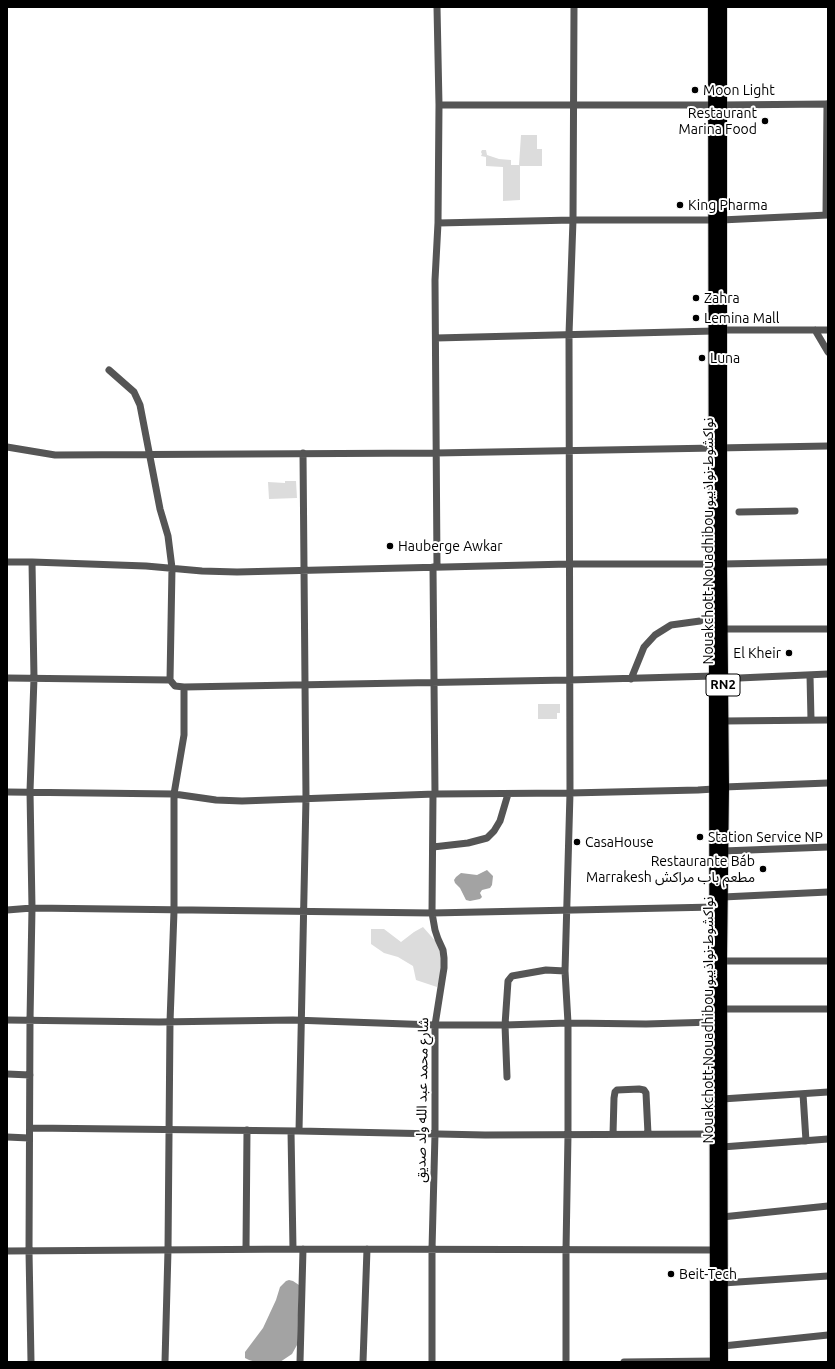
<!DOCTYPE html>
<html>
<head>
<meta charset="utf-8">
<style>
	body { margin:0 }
	#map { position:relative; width:835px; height:1369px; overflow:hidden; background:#fff; font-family:Ubuntu,sans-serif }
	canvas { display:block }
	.frame { position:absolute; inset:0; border:8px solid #000; pointer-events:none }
</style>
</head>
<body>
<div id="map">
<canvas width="835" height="1369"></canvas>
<div class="frame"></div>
</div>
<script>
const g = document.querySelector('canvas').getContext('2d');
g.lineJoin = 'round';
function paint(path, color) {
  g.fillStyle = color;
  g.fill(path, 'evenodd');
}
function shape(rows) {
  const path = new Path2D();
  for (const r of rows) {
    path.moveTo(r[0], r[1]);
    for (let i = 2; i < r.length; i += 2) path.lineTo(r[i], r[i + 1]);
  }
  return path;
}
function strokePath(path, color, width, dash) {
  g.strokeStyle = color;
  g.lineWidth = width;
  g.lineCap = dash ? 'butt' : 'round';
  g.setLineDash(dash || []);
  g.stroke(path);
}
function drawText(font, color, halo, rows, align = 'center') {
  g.font = font + ' Ubuntu,"Noto Sans Arabic",sans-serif';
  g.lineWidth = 4;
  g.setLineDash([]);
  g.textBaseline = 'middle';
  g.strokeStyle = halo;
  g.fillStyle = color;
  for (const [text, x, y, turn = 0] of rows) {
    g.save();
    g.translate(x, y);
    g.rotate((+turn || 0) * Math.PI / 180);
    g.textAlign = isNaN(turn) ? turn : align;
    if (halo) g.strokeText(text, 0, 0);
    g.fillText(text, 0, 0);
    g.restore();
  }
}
const green = shape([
	[521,135,537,135,537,149,542,149,542,166,520,166,520,200,503,201,503,167,486,166,486,157,481,156,482,154,481,152,482,150,486,150,487,155,499,159,511,160,511,165,519,165],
	[285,481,296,481,297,498,269,499,268,482,285,483],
	[538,704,560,704,560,713,557,713,557,719,538,719],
	[423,927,438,944,443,959,441,975,437,987,416,980,413,966,398,957,384,953,371,944,371,929,384,929,401,942,414,932]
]);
const water = shape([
	[487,870,493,876,492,885,490,888,482,890,480,893,482,897,480,899,470,901,466,900,460,888,455,883,454,880,456,877,461,873,477,875],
	[289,1280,293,1281,299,1285,297,1345,292,1354,280,1362,256,1362,249,1360,245,1358,245,1352,263,1328,276,1300,280,1287,286,1281]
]);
const minor = shape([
	[437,7,439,105,438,223,435,280,437,567],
	[439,105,714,105],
	[722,105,828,104],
	[826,215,827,104],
	[721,220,828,215],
	[438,223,573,220,713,220],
	[722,330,828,330],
	[815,330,828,352],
	[436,338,714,331],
	[109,370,134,392,140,405,160,509,168,536,172,568,170,680],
	[7,447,55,455,436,453,828,446],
	[739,512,795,511],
	[7,562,32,562,146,566,202,571,237,572,569,564,722,564,828,562],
	[433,567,435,794],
	[723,629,828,629],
	[810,675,811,720],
	[723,677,739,678,828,674],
	[7,678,170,680,175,686,184,687,569,680,714,676],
	[631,679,644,647,655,635,671,625,700,621],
	[724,721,828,720],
	[7,792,174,794,216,800,242,801,435,794,570,793,698,790,714,789,724,787,828,783],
	[433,847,468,843,487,838,494,831,500,821,508,794],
	[723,851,828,847],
	[723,897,828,892],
	[7,910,32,908,432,913,715,907],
	[722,961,828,961],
	[722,1009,828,1009],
	[7,1020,159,1022,293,1020,435,1025,505,1025,568,1023,646,1024,714,1022],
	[7,1074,30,1075],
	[507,1077,505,1025,508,981,512,976,546,970,565,971],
	[803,1094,806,1141],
	[722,1099,828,1092],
	[30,1128,299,1131,485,1135,714,1134],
	[291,1131,293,1249],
	[299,1131,306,798,303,453],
	[613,1134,614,1098,615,1092,617,1090,639,1089,644,1090,646,1093,648,1134],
	[7,1137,29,1138],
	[722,1147,828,1139],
	[722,1217,828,1206],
	[246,1249,247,1130],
	[7,1251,303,1249,715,1250],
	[723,1283,828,1276],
	[723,1346,828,1335],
	[31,1362,29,1251,30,1020,32,908,30,791,34,678,32,562],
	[165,1362,168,1250,170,1022,174,911,174,794,184,735,184,687],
	[300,1362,303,1249],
	[363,1362,367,1249],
	[432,1362,432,1249,435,1134,435,1025,444,968,444,958,443,950,438,939,435,930,432,913,433,794],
	[566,1362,566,1250,568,1135,568,1023,565,971,570,793,569,334,573,220,574,7],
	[624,1362,715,1361]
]);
const highway = shape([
	[713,7,715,1362],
	[722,7,722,564,724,787,722,961,723,1362]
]);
const markers = [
	[695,90,4,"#000"],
	[765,121,4,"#000"],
	[680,205,4,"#000"],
	[696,298,4,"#000"],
	[696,318,4,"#000"],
	[702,358,4,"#000"],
	[390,546,4,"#000"],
	[789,653,4,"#000"],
	[700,837,4,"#000"],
	[577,842,4,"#000"],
	[763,869,4,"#000"],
	[671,1274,4,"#000"]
];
const shields = [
	[723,685,34]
];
const shieldNames = [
	["RN2",723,685]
];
const poiNames = [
	["Moon Light",703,90],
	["Restaurant",757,113,"right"],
	["Marina Food",757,129,"right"],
	["King Pharma",688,205],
	["Zahra",704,298],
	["Lemina Mall",704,318],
	["Luna",710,358],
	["Hauberge Awkar",398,546],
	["El Kheir",781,653,"right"],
	["Station Service NP",708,837],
	["CasaHouse",585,842],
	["Restaurante Báb",755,861,"right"],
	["Marrakesh مطعم باب مراكش",755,877,"right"],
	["Beit-Tech",679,1274]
];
const streetNames = [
	["Nouakchott-Nouadhibou نواكشوط-نواذيبو",708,541,-90],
	["Nouakchott-Nouadhibou نواكشوط-نواذيبو",708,1020,-90],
	["شارع محمد عبد الله ولد صديق",422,1100,-89]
];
paint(green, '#dcdcdc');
paint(water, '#a3a3a3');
strokePath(highway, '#dbdbdb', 12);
strokePath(minor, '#555', 7);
strokePath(highway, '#000', 10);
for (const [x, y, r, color] of markers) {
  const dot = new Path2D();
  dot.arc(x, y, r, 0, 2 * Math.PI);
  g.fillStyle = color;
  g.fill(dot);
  strokePath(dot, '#fff', 1.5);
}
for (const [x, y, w] of shields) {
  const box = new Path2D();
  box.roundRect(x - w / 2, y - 11, w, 22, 3);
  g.fillStyle = '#fff';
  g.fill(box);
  strokePath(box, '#000', 1);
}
drawText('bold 13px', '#000', null, shieldNames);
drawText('14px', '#000', '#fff', poiNames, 'left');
drawText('14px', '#000', '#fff', streetNames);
</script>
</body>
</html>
